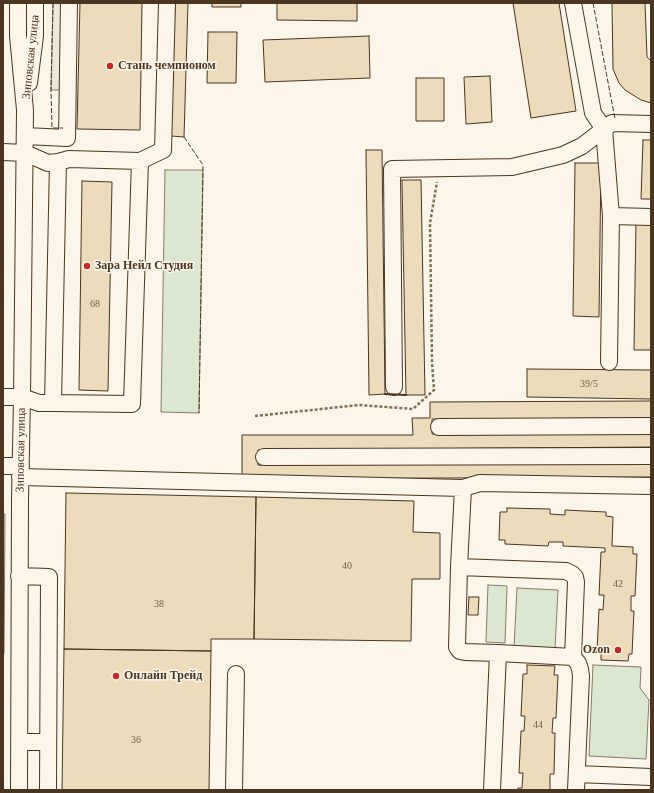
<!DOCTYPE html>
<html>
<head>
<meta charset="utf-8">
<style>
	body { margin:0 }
	#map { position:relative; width:654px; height:793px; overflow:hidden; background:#fbf6e9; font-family:Georgia,serif }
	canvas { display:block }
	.frame { position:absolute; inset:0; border:4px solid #4a3520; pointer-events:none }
</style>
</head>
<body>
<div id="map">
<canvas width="654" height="793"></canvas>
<div class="frame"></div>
</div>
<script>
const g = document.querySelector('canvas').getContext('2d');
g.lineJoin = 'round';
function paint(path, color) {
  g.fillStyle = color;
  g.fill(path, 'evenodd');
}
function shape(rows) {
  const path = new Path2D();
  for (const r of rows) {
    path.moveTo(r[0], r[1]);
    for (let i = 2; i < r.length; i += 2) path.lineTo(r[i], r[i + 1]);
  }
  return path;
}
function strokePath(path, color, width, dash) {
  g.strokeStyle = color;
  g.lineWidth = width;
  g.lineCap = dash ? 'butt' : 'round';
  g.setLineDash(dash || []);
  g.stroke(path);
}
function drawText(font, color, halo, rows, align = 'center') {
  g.font = font + ' Georgia,serif';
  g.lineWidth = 3;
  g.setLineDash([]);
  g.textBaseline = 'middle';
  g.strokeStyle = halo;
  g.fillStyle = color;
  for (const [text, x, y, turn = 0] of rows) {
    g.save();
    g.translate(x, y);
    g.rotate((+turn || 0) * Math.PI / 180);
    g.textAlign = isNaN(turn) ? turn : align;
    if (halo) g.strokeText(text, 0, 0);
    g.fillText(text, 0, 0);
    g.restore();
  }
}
const green = shape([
	[165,170,203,170,199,413,161,412,165,170],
	[488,585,507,586,505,643,486,642,488,585],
	[517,588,558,590,555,649,514,647,517,588],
	[593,665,641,667,640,688,649,700,646,759,589,756,593,665]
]);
const parking = shape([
	[53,3,65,3,64,90,51,90,53,3],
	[3,514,5,514,4,654,3,654,3,514]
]);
const building = shape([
	[80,3,142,3,140,130,77,129,80,3],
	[175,3,188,3,184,137,171,136,175,3],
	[212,3,241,3,241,7,212,7,212,3],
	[277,3,357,3,357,21,277,20,277,3],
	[513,3,559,3,576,111,531,118,513,3],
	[612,3,645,3,647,57,651,61,651,103,641,100,625,90,619,83,613,69,612,3],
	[208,32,237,32,236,83,207,83,208,32],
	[369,36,370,78,265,82,263,40,369,36],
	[490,76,492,122,466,124,464,77,490,76],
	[416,78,444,78,444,121,416,121,416,78],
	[643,140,651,140,651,199,641,199,643,140],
	[366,150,382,150,385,394,369,395,366,150],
	[575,163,601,163,599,317,573,316,575,163],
	[402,180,421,180,425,395,406,395,402,180],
	[82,181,112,182,108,391,79,390,82,181],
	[636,220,651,221,651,350,634,350,636,220],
	[527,369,651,370,651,399,527,397,527,369],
	[651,401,651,418,432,419,432,434,651,432,651,447,258,450,258,465,651,462,651,477,242,479,242,435,413,435,412,418,430,418,430,402,651,401],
	[66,493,256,497,254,639,211,639,211,651,64,649,66,493],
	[256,497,414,501,413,532,440,533,440,579,412,579,411,641,254,639,256,497],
	[507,508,550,509,550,514,565,515,565,510,606,512,606,516,613,517,612,546,633,547,633,554,637,554,635,596,631,596,631,611,634,611,632,654,629,654,628,661,601,660,601,653,597,652,599,609,603,610,604,595,599,595,601,552,605,552,605,548,563,546,563,542,549,542,548,546,505,544,505,540,499,540,500,512,507,512,507,508],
	[469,597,479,597,478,615,468,615,469,597],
	[64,649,211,651,209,790,62,790,64,649],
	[527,665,555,666,554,675,558,675,556,718,553,718,552,733,555,733,554,774,550,774,550,789,553,790,518,790,518,788,522,788,523,773,519,773,521,731,524,731,525,716,521,716,523,674,527,674,527,665]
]);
const path = shape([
	[255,416,359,405,413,409,434,390,432,362,430,223,437,182]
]);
const minor = shape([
	[18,3,18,36,25,110,22,397,20,500,19,790],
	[573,3,593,113,604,129,612,123,651,124],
	[29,83,35,36,35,3],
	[604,129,611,216,651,217],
	[25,136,67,138,69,3],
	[3,152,25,153,48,163,58,162],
	[140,161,163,150,167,3],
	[609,362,611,216],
	[394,387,392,169,512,167,563,155,582,146,604,129],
	[3,397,22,397,39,403,53,403,132,404,140,161,69,159,58,162,53,403],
	[439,427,651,426],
	[264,457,651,456],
	[3,466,21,466],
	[20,477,463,488,480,483,651,486],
	[463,488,459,567,566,571,572,574,575,577,576,582,573,657],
	[459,567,457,647,460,651,465,652,498,653],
	[19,576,49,577,48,790],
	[19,742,48,742],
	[577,774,651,777],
	[234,790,236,674],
	[492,790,498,653,573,657,578,663,580,669,581,676,576,790]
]);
const fence = shape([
	[53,3,51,90,52,128,63,128],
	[593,3,615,119],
	[184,137,203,165,199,413]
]);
const wall = shape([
	[385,394,406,395]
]);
const markers = [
	[110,66,4,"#c62828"],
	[87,266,4,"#c62828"],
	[618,650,4,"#c62828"],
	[116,676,4,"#c62828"]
];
const numberNames = [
	["68",95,304],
	["39/5",589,384],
	["40",347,566],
	["42",618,584],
	["38",159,604],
	["44",538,725],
	["36",136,740]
];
const streetNames = [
	["Зиповская улица",31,57,-84],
	["Зиповская улица",21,450,-89]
];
const poiNames = [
	["Стань чемпионом",118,66],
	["Зара Нейл Студия",95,266],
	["Ozon",610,650,"right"],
	["Онлайн Трейд",124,676]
];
paint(green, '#dce7d0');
strokePath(green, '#887966', 1);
paint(parking, '#ede7d9');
strokePath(parking, '#887966', 1);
paint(building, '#ecdcbc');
strokePath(building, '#4a3520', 1);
strokePath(minor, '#4a3520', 18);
strokePath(path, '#7f6f5c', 2.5, [3, 2]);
strokePath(minor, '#fbf6e9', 16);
strokePath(fence, '#4a3520', 1, [5, 2]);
strokePath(wall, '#4a3520', 2);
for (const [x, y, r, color] of markers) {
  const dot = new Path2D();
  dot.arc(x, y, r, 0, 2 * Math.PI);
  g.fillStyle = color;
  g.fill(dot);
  strokePath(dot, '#fbf6e9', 1.5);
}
drawText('10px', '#725f47', null, numberNames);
drawText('12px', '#4a3520', '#fbf6e9', streetNames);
drawText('bold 12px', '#4a3520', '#fbf6e9', poiNames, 'left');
</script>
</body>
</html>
